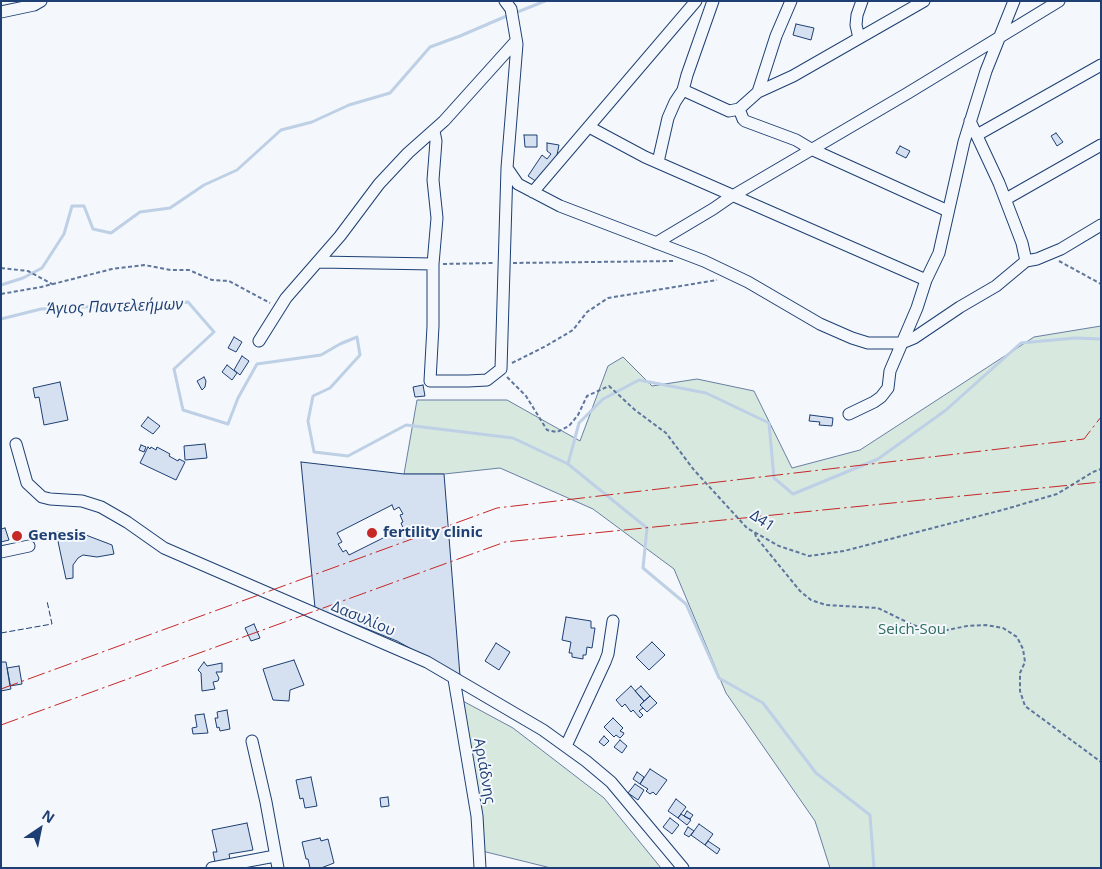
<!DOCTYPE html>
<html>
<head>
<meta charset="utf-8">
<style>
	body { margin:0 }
	#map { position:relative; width:1102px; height:869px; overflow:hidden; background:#f4f7fb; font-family:"Open Sans",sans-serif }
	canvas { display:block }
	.frame { position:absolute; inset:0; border:2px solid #1d3f73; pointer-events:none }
	.north { position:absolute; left:15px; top:804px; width:50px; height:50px; -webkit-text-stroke:4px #f4f7fb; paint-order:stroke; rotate:34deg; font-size:14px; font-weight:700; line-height:20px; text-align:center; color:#1d3f73 }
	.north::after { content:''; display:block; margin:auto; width:18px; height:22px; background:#1d3f73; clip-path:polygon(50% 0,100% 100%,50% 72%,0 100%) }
</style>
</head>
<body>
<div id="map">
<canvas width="1102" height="869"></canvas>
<div class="frame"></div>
<div class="north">N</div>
</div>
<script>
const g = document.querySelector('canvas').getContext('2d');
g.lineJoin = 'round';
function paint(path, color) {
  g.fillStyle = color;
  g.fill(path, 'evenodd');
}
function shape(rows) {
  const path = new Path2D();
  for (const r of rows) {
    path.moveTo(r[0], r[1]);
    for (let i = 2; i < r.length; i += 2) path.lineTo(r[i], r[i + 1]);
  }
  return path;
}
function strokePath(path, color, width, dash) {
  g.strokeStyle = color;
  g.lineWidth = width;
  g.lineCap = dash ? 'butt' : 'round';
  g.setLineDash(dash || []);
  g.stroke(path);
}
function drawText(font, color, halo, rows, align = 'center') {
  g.font = font + ' "Open Sans",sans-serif';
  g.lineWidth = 4;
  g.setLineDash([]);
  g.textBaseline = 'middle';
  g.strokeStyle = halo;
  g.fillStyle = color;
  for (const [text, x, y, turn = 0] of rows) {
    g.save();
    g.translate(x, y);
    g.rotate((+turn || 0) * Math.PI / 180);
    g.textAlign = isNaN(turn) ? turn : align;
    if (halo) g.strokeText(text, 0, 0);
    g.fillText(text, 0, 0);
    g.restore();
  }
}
const green = shape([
	[1101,326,1101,868,830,868,815,821,726,693,674,569,593,509,500,468,444,474,404,474,417,400,507,400,580,441,608,366,623,357,652,386,697,379,754,391,792,468,860,450,1034,337,1101,326],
	[461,700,513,728,604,798,661,868,551,868,482,851,461,700]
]);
const stream = shape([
	[515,13,545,1],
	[1,285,23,278,42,268,64,234,72,206,84,206,93,229,111,233,140,212,170,208,204,185,237,170,281,130,312,122,349,105,390,93,430,47,460,36,509,15],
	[1,319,41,309,188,302,214,332,174,369,183,410,228,424,238,398,257,364,321,355,340,344,357,337,360,355,330,388,313,396,308,421,314,452,348,456,406,425,513,438,568,464,579,423,603,399,639,380,706,393,769,423,774,478,793,494,878,459,946,410,1021,343,1075,338,1101,339],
	[568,464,647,528,643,568,686,604,719,678,763,703,816,773,870,815,874,868]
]);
const building = shape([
	[796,24,814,28,811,40,793,35,796,24],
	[1056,133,1063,142,1057,146,1051,136,1056,133],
	[524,135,537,135,537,147,525,147,524,135],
	[547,143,559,145,557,155,537,182,528,176,542,155,547,159,551,154,547,151,547,143],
	[900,146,910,151,906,158,896,153,900,146],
	[234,337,242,342,236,352,228,348,234,337],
	[242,356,249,361,240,375,234,370,242,356],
	[227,365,237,373,232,380,222,372,227,365],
	[204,377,206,381,205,387,202,390,197,381,204,377],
	[60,382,68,420,44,425,39,397,35,398,33,388,60,382],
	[423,385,425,396,415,397,413,387,423,385],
	[810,415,833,418,832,426,819,425,820,422,809,421,810,415],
	[148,417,160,426,153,434,141,426,148,417],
	[205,444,207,458,185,460,184,446,205,444],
	[141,445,146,447,144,452,139,450,141,445],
	[148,447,150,449,151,447,156,450,157,447,170,454,169,456,178,461,179,459,185,462,176,480,140,463,148,447],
	[301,462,404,474,444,474,460,676,397,641,315,608,301,462],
	[392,505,394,510,399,507,403,514,400,515,403,522,401,523,403,528,349,555,346,550,343,552,338,544,342,542,337,533,392,505],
	[5,528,9,540,1,542,1,529,5,528],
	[56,532,78,532,112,545,114,554,97,557,83,555,78,558,73,565,73,578,66,579,56,532],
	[566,617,591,621,591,628,595,628,592,648,587,647,586,655,583,655,583,659,572,657,572,653,569,653,571,642,562,640,566,617],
	[254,624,260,638,251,641,245,628,254,624],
	[652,642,665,655,649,670,636,657,652,642],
	[496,643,510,652,499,670,485,661,496,643],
	[294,660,304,685,290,690,289,701,273,700,263,669,294,660],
	[1,662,6,662,11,689,1,691,1,662],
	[204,662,207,666,222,663,222,672,216,672,219,678,218,681,213,682,215,689,202,691,201,673,198,670,204,662],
	[19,666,22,684,10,686,7,668,19,666],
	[631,686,644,701,640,705,643,708,639,711,643,715,640,718,633,710,631,712,625,704,622,707,616,700,631,686],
	[641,686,650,696,644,701,635,691,641,686],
	[650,696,657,703,647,712,640,705,650,696],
	[227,710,230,729,220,731,219,727,217,728,215,718,218,718,217,712,227,710],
	[204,714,208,733,193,734,192,728,197,727,195,715,204,714],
	[613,718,623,728,620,731,624,733,623,735,620,738,616,735,614,737,604,727,613,718],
	[604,736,609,741,604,746,599,742,604,736],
	[620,740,627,746,622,753,614,747,620,740],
	[650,769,667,780,656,795,653,792,650,794,646,791,648,789,640,784,650,769],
	[637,772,644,777,640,784,633,779,637,772],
	[311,777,317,806,305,808,303,798,300,799,296,780,311,777],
	[635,784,644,790,638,800,628,793,635,784],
	[388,797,389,806,381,807,380,798,388,797],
	[676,799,686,807,678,818,668,811,676,799],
	[687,811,693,815,690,819,684,816,687,811],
	[681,814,691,820,687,825,678,818,681,814],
	[670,818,679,825,672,834,663,827,670,818],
	[247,823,253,850,229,854,230,859,215,862,213,852,217,852,212,830,247,823],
	[699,824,713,834,705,845,691,835,699,824],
	[688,827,694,831,689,837,684,834,688,827],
	[320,838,321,841,328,839,334,863,321,868,310,868,308,859,306,859,302,842,320,838],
	[708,841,720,849,717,854,705,845,708,841]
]);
const path = shape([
	[1059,261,1101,284],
	[513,263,674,261],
	[443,264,494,263],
	[1,268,28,271,52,284],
	[1,294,41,287,112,269,144,265,171,270,189,270,212,280,229,281,270,303],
	[512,363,546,346,573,330,587,312,608,298,717,280],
	[507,377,526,396,547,430,557,432,569,426,578,415,587,396,609,386,635,410,666,433,694,470,747,528,779,546,809,556,844,551,1006,509,1057,494,1093,472,1101,469],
	[755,533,756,537,800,591,811,600,826,605,878,608,913,625,932,631,947,630,967,626,986,625,1003,628,1017,637,1023,649,1025,662,1020,673,1020,691,1025,706,1101,762]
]);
const minor = shape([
	[1,12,34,5,41,1],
	[859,38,856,25,857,15,862,1],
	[683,90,729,111,739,109,743,119,745,121,796,140,811,149,948,211],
	[758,92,776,36,791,1],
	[739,109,758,92,793,76,924,1],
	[970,121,999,183,1022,243,1026,261],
	[589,127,645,157,926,280],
	[434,131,436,141,433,180,437,218,433,264,433,326,430,381,468,381,487,380,501,369,507,168,517,44,511,9,505,1],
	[977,135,1101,65],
	[658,162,668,118,675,102,683,90,687,75,713,1],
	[507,168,518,184,560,206,704,261,748,282,820,324,852,338,868,343,902,343,914,338,960,307,996,286,1026,261,1037,259,1061,249,1101,225],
	[533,192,696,1],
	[1006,199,1101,145],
	[656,243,713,209,729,198,908,93,1059,1],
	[319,262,433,264],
	[259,341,286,298,340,236,379,184,408,153,444,121,516,41],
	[849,414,874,402,881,397,888,388,890,371,917,308,926,280,939,253,964,142,986,71,1014,1],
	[16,444,27,483,42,497,50,499,82,501,101,507,127,522,164,548,427,662,543,730,586,761,611,782,683,868],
	[1,552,29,546],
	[454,679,477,816,480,868],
	[252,741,266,802,278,868],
	[566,746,605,662,608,654,613,621],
	[212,868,275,856]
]);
const fence = shape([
	[1,633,52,624,47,601]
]);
const power = shape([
	[1,689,497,508,1084,439,1101,417],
	[1,725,505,542,1101,482]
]);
const markers = [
	[372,533,6,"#c62828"],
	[17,536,6,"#c62828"]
];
const streetNames = [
	["Δ41",762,521,34],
	["Δασυλίου",363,619,23],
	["Αριάδνης",484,771,80]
];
const poiNames = [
	["fertility clinic",383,533],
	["Genesis",28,536]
];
const parkNames = [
	["Seich-Sou",912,630]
];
const waterNames = [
	["Άγιος Παντελεήμων",115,307,-2]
];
paint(green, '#d7e8df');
strokePath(green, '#687fa3', 1);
strokePath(stream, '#bed0e5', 3);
paint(building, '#d5e0f0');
strokePath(building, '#1d3f73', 1);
strokePath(minor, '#1d3f73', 13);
strokePath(path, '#5e769c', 2, [4, 2.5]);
strokePath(minor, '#f4f7fb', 11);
strokePath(fence, '#1d3f73', 1, [6, 2.5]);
strokePath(power, '#c62828', 1, [18, 4, 2.5, 4]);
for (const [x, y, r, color] of markers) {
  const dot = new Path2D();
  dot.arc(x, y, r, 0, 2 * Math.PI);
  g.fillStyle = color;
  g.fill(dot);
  strokePath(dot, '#f4f7fb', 2);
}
drawText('15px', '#1d3f73', '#f4f7fb', streetNames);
drawText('bold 15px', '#1d3f73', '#f4f7fb', poiNames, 'left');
drawText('15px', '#2c6c60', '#f4f7fb', parkNames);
drawText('italic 16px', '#1d3f73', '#f4f7fb', waterNames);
</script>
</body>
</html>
